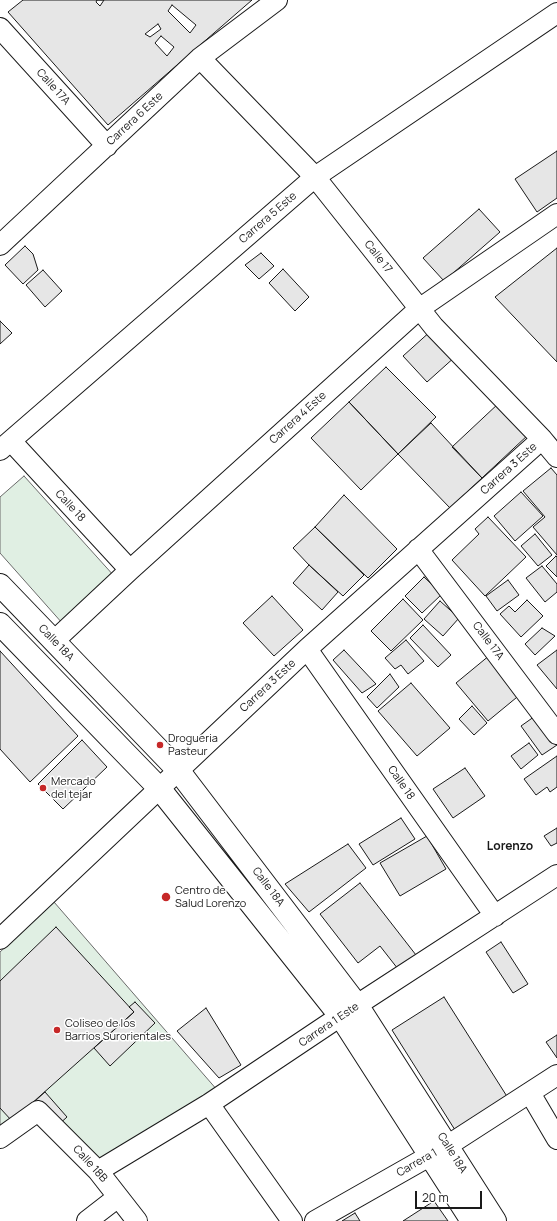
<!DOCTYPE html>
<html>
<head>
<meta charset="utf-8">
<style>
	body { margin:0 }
	#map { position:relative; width:557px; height:1221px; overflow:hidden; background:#fff; font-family:Manrope,sans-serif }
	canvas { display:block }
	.scale { position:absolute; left:415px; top:1191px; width:67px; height:18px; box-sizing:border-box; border:2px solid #1a1a1a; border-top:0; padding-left:5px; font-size:12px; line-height:14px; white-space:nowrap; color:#1a1a1a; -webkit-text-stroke:3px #fff; paint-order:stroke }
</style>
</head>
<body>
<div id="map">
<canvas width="557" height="1221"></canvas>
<div class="scale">20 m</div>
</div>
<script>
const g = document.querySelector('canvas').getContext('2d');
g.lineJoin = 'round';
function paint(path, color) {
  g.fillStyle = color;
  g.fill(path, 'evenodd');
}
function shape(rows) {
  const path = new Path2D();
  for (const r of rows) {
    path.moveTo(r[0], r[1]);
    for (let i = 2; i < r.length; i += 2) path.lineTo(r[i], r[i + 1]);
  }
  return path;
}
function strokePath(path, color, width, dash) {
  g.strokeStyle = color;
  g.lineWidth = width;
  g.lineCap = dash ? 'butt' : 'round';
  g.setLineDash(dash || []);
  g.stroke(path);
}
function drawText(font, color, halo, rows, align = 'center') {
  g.font = font + ' Manrope,sans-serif';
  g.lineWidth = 3;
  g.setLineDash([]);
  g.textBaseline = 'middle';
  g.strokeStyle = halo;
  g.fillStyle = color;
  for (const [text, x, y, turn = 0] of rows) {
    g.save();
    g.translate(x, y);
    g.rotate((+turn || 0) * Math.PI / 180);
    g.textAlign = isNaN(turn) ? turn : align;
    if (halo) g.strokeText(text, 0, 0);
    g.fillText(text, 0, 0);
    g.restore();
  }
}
const green = shape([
	[24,476,115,577,63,624,0,553,0,497,24,476],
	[54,902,218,1091,96,1163,37,1108,0,1136,0,952,54,902]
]);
const building = shape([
	[23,0,252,0,108,125,8,12,23,0],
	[97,0,104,0,100,6,96,2,97,0],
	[172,5,196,25,190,33,168,11,172,5],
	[158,24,161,29,150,37,145,34,158,24],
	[161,36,174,47,167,56,155,43,161,36],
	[557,151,557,198,537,212,515,179,557,151],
	[479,209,500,232,444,281,423,258,479,209],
	[25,246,33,254,38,270,23,284,5,265,25,246],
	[557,248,557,362,495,297,557,248],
	[261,253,274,266,259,279,245,265,261,253],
	[283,269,309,297,295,311,269,283,283,269],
	[43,270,62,291,45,307,26,285,43,270],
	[0,321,12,333,0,344,0,321],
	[432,330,456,356,427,382,403,356,432,330],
	[386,367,436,417,398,454,349,402,386,367],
	[349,402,398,454,361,490,311,438,349,402],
	[499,403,529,434,482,478,452,447,499,403],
	[431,423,482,478,450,508,398,454,431,423],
	[551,468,557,475,557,555,533,527,545,517,523,491,551,468],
	[521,492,543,516,515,541,494,516,521,492],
	[344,495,397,549,368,578,315,527,344,495],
	[488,517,526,557,485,596,452,560,479,534,475,529,488,517],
	[315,527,364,575,343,596,309,565,293,548,315,527],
	[535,534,552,555,538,566,521,546,535,534],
	[556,556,557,557,557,577,546,566,556,556],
	[309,565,338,592,322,610,293,583,309,565],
	[542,566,557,584,557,592,545,602,526,578,542,566],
	[424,577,442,594,422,613,405,596,424,577],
	[508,580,519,595,497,611,486,596,508,580],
	[272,596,303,630,274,656,243,623,272,596],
	[403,599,423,620,391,651,371,631,403,599],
	[527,600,543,616,521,637,500,614,509,606,515,612,527,600],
	[440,601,459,618,443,636,424,619,440,601],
	[423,625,451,655,438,667,410,638,423,625],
	[542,628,555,636,535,655,525,644,542,628],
	[406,640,424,661,408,674,401,665,395,669,385,658,406,640],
	[344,650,376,684,362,693,333,660,344,650],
	[557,650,557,689,537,665,557,650],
	[0,651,78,736,30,782,0,749,0,651],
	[490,655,522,693,488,721,456,683,490,655],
	[390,674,399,687,377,708,367,697,390,674],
	[411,683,450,728,417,756,378,711,411,683],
	[472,706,487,723,474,735,459,719,472,706],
	[538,714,557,739,557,745,542,755,521,726,538,714],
	[82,740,107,767,63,809,38,784,82,740],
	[529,743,538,755,521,769,511,756,529,743],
	[557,756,557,787,550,792,547,787,536,795,524,779,557,756],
	[465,768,485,796,453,818,433,789,465,768],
	[401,818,415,839,373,865,359,844,401,818],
	[557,828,557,843,551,846,544,836,557,828],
	[427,836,446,869,400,896,380,863,427,836],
	[348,844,366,868,309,912,285,884,348,844],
	[360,883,416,955,398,969,380,946,358,963,320,914,360,883],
	[56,927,134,1012,12,1121,0,1108,0,981,56,927],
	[501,942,528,984,513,993,486,952,501,942],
	[444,997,508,1098,455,1130,392,1030,444,997],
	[135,1002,155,1023,110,1066,94,1048,134,1012,129,1007,135,1002],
	[206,1008,241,1065,219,1078,177,1031,206,1008],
	[557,1035,557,1058,546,1042,557,1035],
	[45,1092,67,1117,57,1126,35,1101,45,1092],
	[434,1201,448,1221,403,1221,434,1201],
	[355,1213,360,1221,342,1221,355,1213]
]);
const street = shape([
	[0,28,107,146],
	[200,58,315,177,434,327,542,439,557,457],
	[0,245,200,58,277,0],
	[11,441,130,570],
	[0,450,315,177,557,13],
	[418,549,557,734],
	[54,641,130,570,419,309,557,214],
	[307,649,495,916],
	[0,939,307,649,542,439],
	[530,1093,557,1139],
	[209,1104,292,1221],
	[0,1138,38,1111,98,1171,137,1221],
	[98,1171,209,1104,357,1005,557,875],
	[87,1221,118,1197],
	[315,1221,447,1146,557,1075]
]);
const secondary = shape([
	[0,585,178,770,357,1005,495,1221],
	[0,624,159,788,341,1017,472,1221]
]);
const markers = [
	[160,745,4,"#c62828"],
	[43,788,4,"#c62828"],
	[166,897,5,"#c62828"],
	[57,1030,4,"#c62828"]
];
const streetNames = [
	["Calle 17A",53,87,48],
	["Carrera 6 Este",135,119,-43],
	["Carrera 5 Este",268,218,-41],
	["Calle 17",378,257,52],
	["Carrera 4 Este",298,418,-42],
	["Carrera 3 Este",509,469,-42],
	["Calle 18",70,506,47],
	["Calle 17A",488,641,53],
	["Calle 18A",56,643,46],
	["Carrera 3 Este",268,686,-43],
	["Calle 18",401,783,55],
	["Calle 18A",268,887,53],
	["Carrera 1 Este",329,1025,-34],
	["Calle 18A",452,1153,58],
	["Carrera 1",417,1163,-30],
	["Calle 18B",90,1164,48]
];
const poiNames = [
	["Drogueria",168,739],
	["Pasteur",168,752],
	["Mercado",51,782],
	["del tejar",51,795],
	["Centro de",175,891],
	["Salud Lorenzo",175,904],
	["Coliseo de los",65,1024],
	["Barrios Surorientales",65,1037]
];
const neighbourhoodNames = [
	["Lorenzo",510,847]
];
paint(green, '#e0efe3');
strokePath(green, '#6a6a6a', 1);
paint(building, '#e6e6e6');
strokePath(building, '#1a1a1a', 1);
strokePath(street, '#1a1a1a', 22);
strokePath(secondary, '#1a1a1a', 24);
strokePath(street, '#fff', 20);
strokePath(secondary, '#fff', 22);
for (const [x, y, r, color] of markers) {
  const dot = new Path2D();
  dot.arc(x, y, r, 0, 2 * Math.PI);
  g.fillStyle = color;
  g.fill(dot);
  strokePath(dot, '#fff', 1.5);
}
drawText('11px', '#1a1a1a', '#fff', streetNames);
drawText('11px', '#1a1a1a', '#fff', poiNames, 'left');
drawText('bold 12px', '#1a1a1a', '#fff', neighbourhoodNames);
</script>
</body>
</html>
